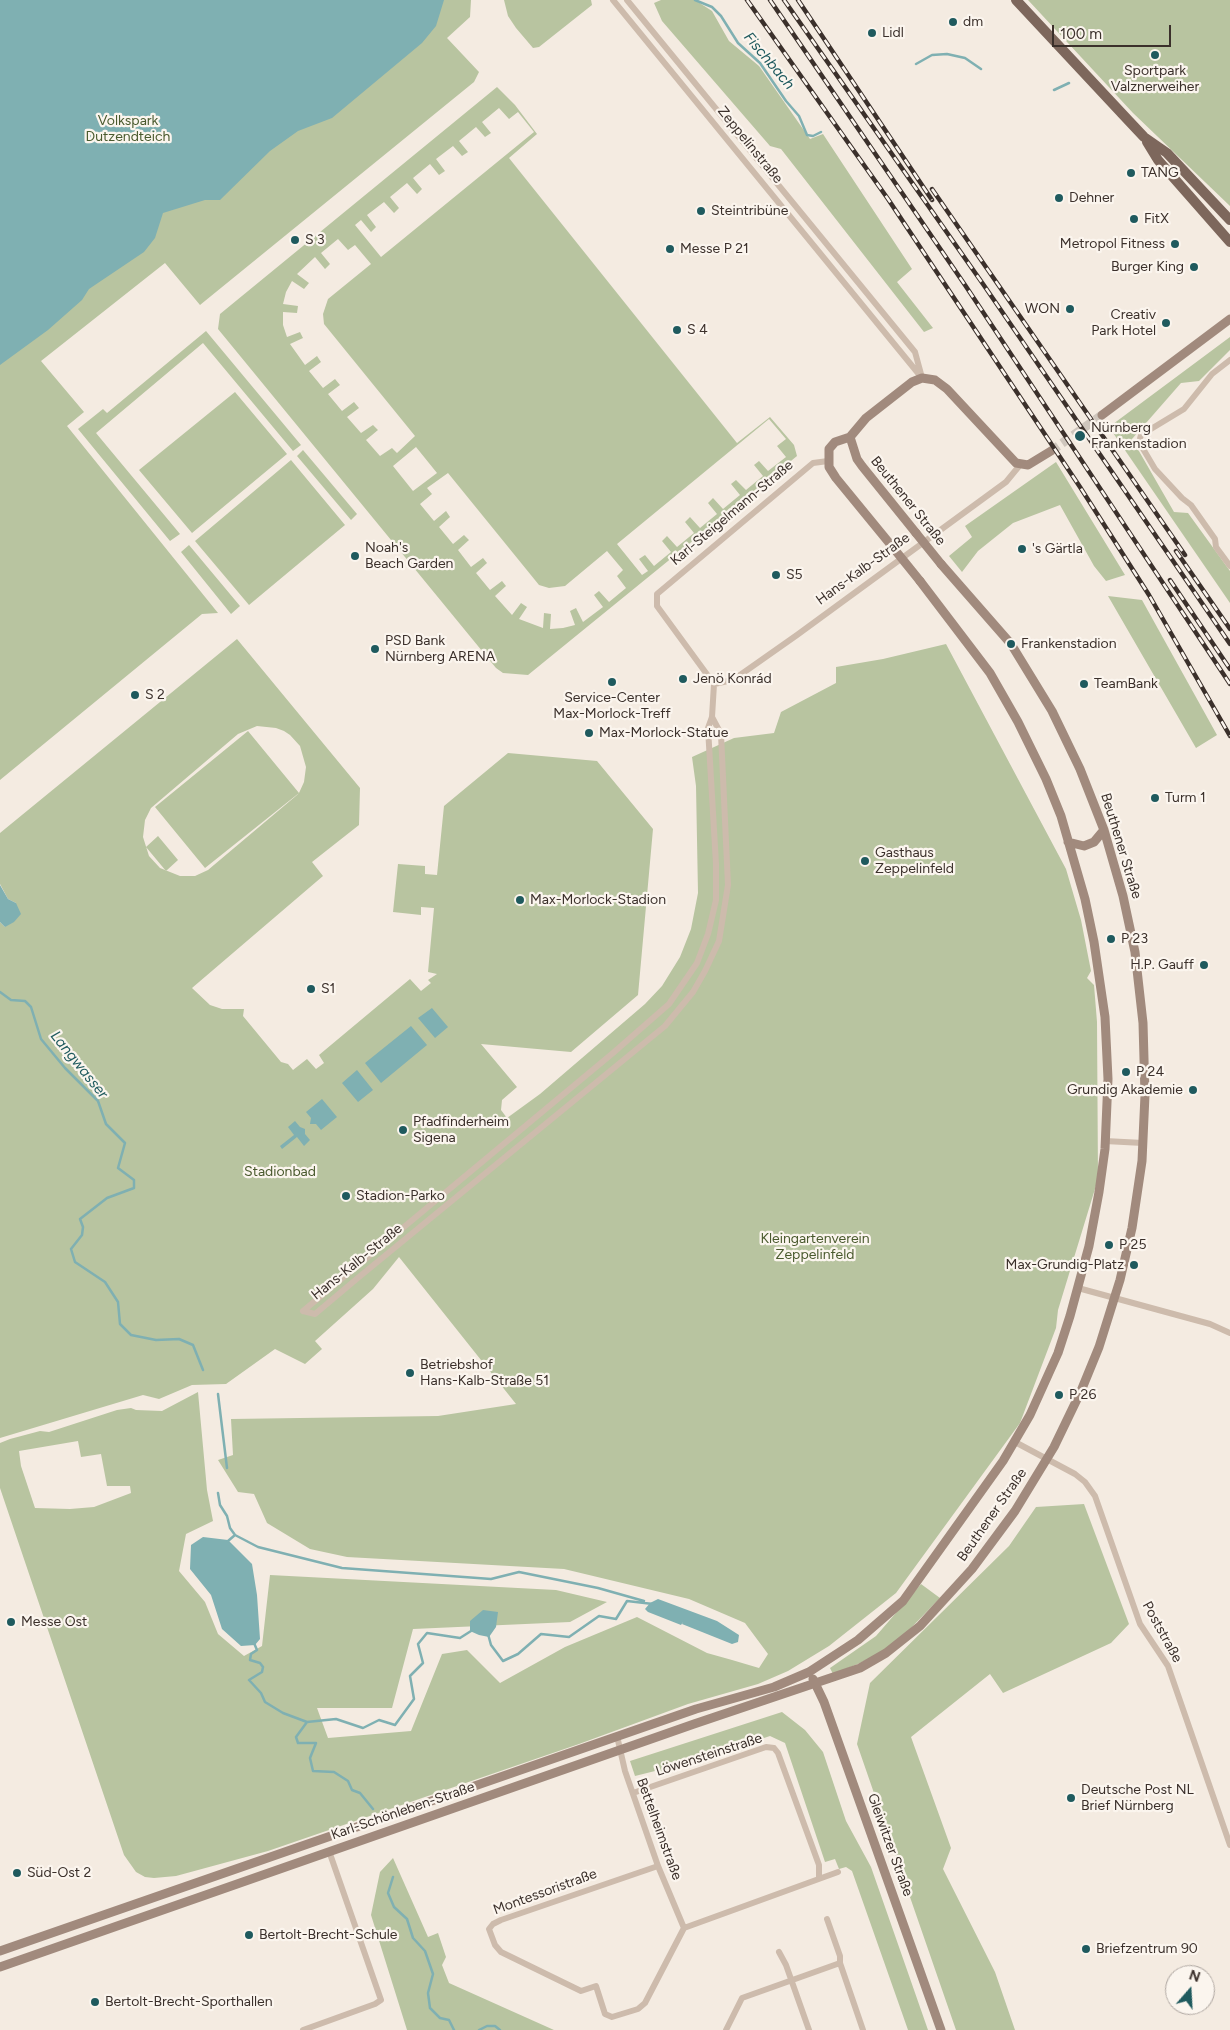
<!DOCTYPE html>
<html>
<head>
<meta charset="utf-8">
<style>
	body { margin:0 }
	#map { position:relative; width:1230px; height:2030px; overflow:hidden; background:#f4ebe1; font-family:Figtree,sans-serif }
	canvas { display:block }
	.north { position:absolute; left:1165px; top:1965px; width:50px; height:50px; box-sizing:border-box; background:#fbf5ee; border:1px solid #aea6a0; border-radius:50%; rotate:19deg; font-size:14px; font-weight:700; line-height:20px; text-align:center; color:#3b302b }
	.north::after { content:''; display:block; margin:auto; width:18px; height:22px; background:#1f5a5e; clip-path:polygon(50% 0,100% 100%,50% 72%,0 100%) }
	.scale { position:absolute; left:1052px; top:25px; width:119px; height:22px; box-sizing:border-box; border:2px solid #3b302b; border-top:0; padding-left:6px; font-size:15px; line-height:18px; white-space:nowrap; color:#3b302b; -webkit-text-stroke:4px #fbf5ee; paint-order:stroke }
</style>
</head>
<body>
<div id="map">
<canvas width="1230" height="2030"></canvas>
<div class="north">N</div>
<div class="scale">100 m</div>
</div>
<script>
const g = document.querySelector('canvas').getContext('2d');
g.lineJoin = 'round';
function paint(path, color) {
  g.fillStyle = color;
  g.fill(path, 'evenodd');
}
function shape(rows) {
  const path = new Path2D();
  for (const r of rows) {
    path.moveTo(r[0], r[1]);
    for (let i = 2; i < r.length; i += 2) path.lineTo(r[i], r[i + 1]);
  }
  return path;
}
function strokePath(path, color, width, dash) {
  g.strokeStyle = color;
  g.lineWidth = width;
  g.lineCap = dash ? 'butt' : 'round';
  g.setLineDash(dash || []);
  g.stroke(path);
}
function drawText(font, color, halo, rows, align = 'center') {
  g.font = font + ' Figtree,sans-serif';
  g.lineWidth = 4.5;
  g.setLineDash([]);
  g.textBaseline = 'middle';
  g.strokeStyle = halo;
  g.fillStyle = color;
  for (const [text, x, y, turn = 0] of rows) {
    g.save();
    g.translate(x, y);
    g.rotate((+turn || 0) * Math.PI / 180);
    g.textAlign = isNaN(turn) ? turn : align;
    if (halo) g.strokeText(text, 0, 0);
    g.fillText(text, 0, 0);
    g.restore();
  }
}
const green = shape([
	[0,0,471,0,470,17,447,38,479,72,474,82,200,305,165,263,41,361,84,412,67,426,218,613,202,614,0,780],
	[504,0,591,0,592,5,539,47,533,48,516,28,508,16],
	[661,0,695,0,712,11,729,41,759,66,810,139,823,134,912,269,897,282,933,328,924,332,781,149,770,146,662,21,654,3],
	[1028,0,1230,0,1230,206,1133,113],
	[497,87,515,105,537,134,509,158,737,443,770,417,794,445,797,456,528,675,503,673,496,668,218,329,220,314],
	[499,108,509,119,518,112,534,132,381,257,355,225,361,220,371,232,376,227,367,215,384,202,394,213,399,208,390,197,407,183,417,194,422,189,413,178,430,164,439,175,445,171,436,159,453,146,462,156,468,152,459,141,476,127,485,137,491,133,482,122],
	[338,239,348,250,355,245,371,264,328,299,323,314,324,324,415,436,397,453,392,448,380,456,366,440,378,430,373,425,361,433,347,417,359,408,354,402,342,411,328,394,340,385,335,379,323,388,309,371,321,362,317,356,305,365,290,344,303,338,300,332,287,337,283,325,283,312,297,313,298,306,283,304,286,292,292,281,304,289,309,283,297,274,315,257,325,269,330,264,321,253],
	[769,419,786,439,777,446,786,457,768,471,759,461,754,465,763,476,746,490,736,480,731,484,740,495,723,509,713,498,708,503,717,514,700,528,690,517,685,522,694,533,677,547,667,536,662,541,671,552,654,566,645,555,639,559,648,571,642,575,617,544],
	[416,447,437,473,413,491,393,466],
	[448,473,539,585,549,588,565,586,607,551,623,570,617,576,626,588,609,602,599,591,594,595,603,607,583,622,576,608,570,611,575,625,563,628,550,629,551,614,544,613,543,628,519,619,527,607,521,603,512,615,495,596,506,586,502,581,490,590,476,573,487,563,483,558,471,567,458,550,469,540,464,535,453,544,439,527,450,517,446,511,434,521,420,504,432,494,427,488],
	[206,331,301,445,293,451,203,343,96,433,180,534,170,541,78,429,103,409,107,413],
	[1230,337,1230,350,1199,381,1181,383,1132,439,1174,512,1188,513,1230,571,1230,603,1109,427],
	[235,392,287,454,192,533,139,470],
	[303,450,357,514,351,520,297,456],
	[291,460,345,525,249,605,195,541],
	[1056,462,1125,575,1106,581,1094,566,1060,505,1013,523,978,551,962,572,949,556,972,537,965,526],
	[189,545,240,606,231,614,181,552],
	[1108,596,1142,600,1217,735,1196,748],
	[237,639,360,788,359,825,312,862,323,876,192,988,210,1005,222,1009,244,1009,243,1016,281,1062,288,1064,293,1070,307,1059,316,1069,324,1063,319,1055,410,979,421,991,431,983,428,980,437,974,428,972,434,908,421,907,421,915,393,912,398,864,425,866,425,874,437,875,444,806,508,753,597,761,653,829,638,995,571,1052,481,1044,517,1087,502,1100,501,1110,507,1118,540,1094,645,1004,662,986,680,957,691,929,698,893,696,786,692,757,734,738,774,733,781,712,836,683,836,667,883,659,946,644,1066,869,1081,920,1091,971,1087,978,1094,985,1097,1022,1098,1179,1058,1310,1056,1328,1020,1423,896,1593,829,1646,788,1671,758,1684,688,1704,579,1744,268,1851,176,1876,154,1878,145,1877,136,1872,124,1855,0,1488,0,1443,10,1439,40,1431,49,1432,117,1410,131,1408,136,1410,162,1411,198,1392,207,1490,213,1521,186,1534,179,1571,205,1602,218,1634,244,1656,262,1646,270,1575,556,1590,607,1602,570,1622,413,1629,392,1708,317,1708,328,1738,411,1731,442,1654,467,1650,500,1683,565,1647,637,1617,707,1653,732,1660,759,1668,768,1654,745,1623,689,1599,564,1569,347,1557,310,1549,267,1523,254,1494,238,1492,218,1460,233,1455,231,1419,438,1416,516,1404,399,1257,373,1289,315,1341,322,1349,305,1364,275,1349,226,1384,192,1385,159,1399,143,1395,0,1438,0,922,5,927,16,903,8,899,0,884,0,833],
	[257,726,276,728,284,731,290,735,300,746,306,767,304,782,299,793,248,731,155,807,205,868,299,793,297,795,208,870,195,876,180,876,160,868,149,856,143,837,145,820,151,808,238,734],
	[78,1441,81,1457,101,1454,107,1486,130,1486,131,1493,94,1507,70,1509,35,1508,21,1466,19,1451],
	[158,836,178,860,166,871,146,847],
	[1084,1504,1129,1624,1111,1643,1003,1693,990,1674,911,1737,951,1848,943,1869,995,1972,1015,2030,956,2030,857,1744,870,1683,1009,1546,1036,1507],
	[921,1584,940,1598,908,1631,885,1650,860,1663,833,1674,830,1668,876,1636],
	[782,1712,805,1730,823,1752,846,1821,871,1867,928,2030,908,2030,852,1871,846,1867,839,1869,835,1859,825,1862,785,1743,770,1736,660,1773,655,1771,635,1776,630,1761],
	[393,1858,428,1937,438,1933,446,1957,442,1965,449,1983,554,2030,407,2030,371,1915,380,1872]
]);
const water = shape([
	[0,0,444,0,436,26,422,43,332,118,298,131,270,151,220,200,205,200,163,213,155,238,144,252,89,289,82,300,48,330,0,365],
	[0,885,8,899,16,903,21,914,14,922,5,927,0,922],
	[432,1008,448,1027,435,1038,418,1018],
	[411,1026,427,1045,381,1083,365,1063],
	[357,1070,373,1090,358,1102,342,1083],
	[322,1099,337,1117,321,1130,316,1124,310,1124,311,1118,306,1112],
	[295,1121,300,1127,305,1129,305,1134,310,1140,304,1146,297,1137,282,1149,280,1146,294,1135,288,1127],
	[203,1537,228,1540,252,1564,257,1595,260,1639,255,1645,241,1646,222,1629,211,1595,190,1569,191,1545],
	[658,1599,717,1621,739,1635,738,1642,732,1644,682,1624,683,1622,681,1625,648,1612,645,1609,650,1603],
	[483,1610,498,1612,496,1627,489,1637,479,1635,470,1631,470,1621]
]);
const stream = shape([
	[695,0,712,7,721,16,738,43,760,63,786,101,799,116,807,135,813,136,821,132],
	[916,64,932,55,947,54,965,58,981,69],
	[1054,90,1069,83],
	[0,992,11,1000,25,1001,31,1007,41,1039,65,1068,98,1101,106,1124,125,1143,118,1168,134,1180,134,1188,107,1198,80,1219,83,1227,82,1235,71,1249,75,1262,105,1282,118,1302,120,1324,131,1335,156,1340,179,1339,193,1345,203,1370],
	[218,1394,227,1468],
	[218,1493,220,1505,227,1516,230,1528,235,1535,228,1541],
	[235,1535,258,1547,342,1568,491,1579,519,1572,598,1588,644,1601],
	[488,1634,491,1645,503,1661,518,1654,541,1634,569,1637,599,1616,616,1619,627,1601,653,1604],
	[254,1643,257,1650,251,1654,250,1660,260,1663,263,1667,262,1672,249,1680,261,1693,265,1702,283,1713,307,1722,336,1719,363,1728,379,1720,395,1725,414,1699,410,1676,423,1663,418,1644,427,1633,460,1638,471,1631],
	[307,1722,296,1737,298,1743,316,1743,310,1758,313,1771,334,1772,348,1781,352,1790,360,1793,373,1809],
	[393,1877,388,1893,394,1907,407,1919,413,1938,425,1951,433,1974,428,1993,430,2008,440,2018,449,2020,454,2030],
	[479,2030,487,2026,495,2026,500,2030]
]);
const secondaryTunnel = shape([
	[1051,451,1102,415]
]);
const street = shape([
	[613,0,922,378],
	[627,0,915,352,921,374],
	[1230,360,1212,374,1184,409,1141,435,1139,442,1155,469,1182,498,1191,505,1215,539,1216,547,1230,566],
	[714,684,733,680,797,635,1006,482,1020,465],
	[714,684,657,606,657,594,813,463,828,461],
	[1105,1141,1143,1143],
	[1078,1288,1210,1324,1230,1333],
	[303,1311,613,1053,669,1004,697,963,708,934,716,900,716,864,708,728,712,717,714,684],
	[303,1311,315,1314,359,1277,665,1026,693,992,705,971,719,941,728,885,721,734,712,717],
	[1015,1442,1075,1474,1085,1482,1095,1496,1140,1624,1168,1666,1230,1845],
	[617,1736,625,1771,658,1866,684,1928],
	[633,1793,766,1747,774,1748,778,1753,819,1865,819,1878],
	[658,1866,501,1920,493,1924,489,1929,495,1945,501,1952,581,1991,596,1986,605,2014,612,2017,638,2009,645,2003,684,1928],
	[827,1919,840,1956,840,1963],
	[684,1928,838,1872],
	[779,1952,786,1965,809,2030],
	[303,2030,375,2004,381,2000,329,1851],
	[726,2030,742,1998,840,1963,863,2030]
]);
const secondary = shape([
	[1102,415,1230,319],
	[850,437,866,418,912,382,922,378,935,380,947,389,1016,463,1028,465,1051,451],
	[850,437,835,442,829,449,829,467,836,478,895,550],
	[850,437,857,459,862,466,916,533],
	[1068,842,1084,846,1094,842,1104,830],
	[813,1679,824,1702,941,2030],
	[0,1951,696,1709,774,1687,809,1672,858,1640,903,1601,1003,1461,1030,1415,1058,1353,1070,1316,1089,1246,1099,1192,1105,1149,1108,1079,1105,1017,1094,942,1085,899,1061,816,1046,779,1018,722,990,673,920,581],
	[0,1967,694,1724,860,1668,886,1653,920,1626,972,1569,1015,1511,1054,1447,1081,1391,1099,1347,1120,1280,1132,1228,1142,1161,1145,1095,1143,1023,1135,952,1123,896,1104,830,1080,769,1052,711,1011,644,941,564]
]);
const primary = shape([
	[1016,0,1128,120,1144,137,1167,153,1230,220],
	[1147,142,1158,160,1230,242]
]);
const rail = shape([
	[747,0,888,199,1080,487,1149,595,1230,736],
	[770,0,965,285,1230,684],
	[784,0,983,284,1230,644],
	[798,0,932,200],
	[932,189,1185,555],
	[1176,551,1230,629],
	[1170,580,1230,669]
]);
const secondaryBridge = shape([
	[916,533,941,564],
	[895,550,920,581]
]);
const markers = [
	[953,22,5,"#1f5a5e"],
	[872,33,5,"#1f5a5e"],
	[1155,55,5,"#1f5a5e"],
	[1131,173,5,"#1f5a5e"],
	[1059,198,5,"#1f5a5e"],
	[701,211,5,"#1f5a5e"],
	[1134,219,5,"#1f5a5e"],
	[295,240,5,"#1f5a5e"],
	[1175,244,5,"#1f5a5e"],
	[670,249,5,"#1f5a5e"],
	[1194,267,5,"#1f5a5e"],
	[1070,309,5,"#1f5a5e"],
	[1166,323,5,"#1f5a5e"],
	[677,330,5,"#1f5a5e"],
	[1080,436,6,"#1f5a5e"],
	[1022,549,5,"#1f5a5e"],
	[355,556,5,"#1f5a5e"],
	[776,575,5,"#1f5a5e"],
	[1011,644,5,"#1f5a5e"],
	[375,649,5,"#1f5a5e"],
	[683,679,5,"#1f5a5e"],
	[612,682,5,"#1f5a5e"],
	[1084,684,5,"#1f5a5e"],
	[135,695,5,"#1f5a5e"],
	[589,733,5,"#1f5a5e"],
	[1155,798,5,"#1f5a5e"],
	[865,861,5,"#1f5a5e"],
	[520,900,5,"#1f5a5e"],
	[1111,939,5,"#1f5a5e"],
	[1204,965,5,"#1f5a5e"],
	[311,989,5,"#1f5a5e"],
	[1126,1072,5,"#1f5a5e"],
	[1193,1090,5,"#1f5a5e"],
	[403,1130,5,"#1f5a5e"],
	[346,1196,5,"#1f5a5e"],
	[1109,1245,5,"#1f5a5e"],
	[1134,1265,5,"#1f5a5e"],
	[410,1373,5,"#1f5a5e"],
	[1059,1395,5,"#1f5a5e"],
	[11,1622,5,"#1f5a5e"],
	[1071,1798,5,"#1f5a5e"],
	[17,1873,5,"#1f5a5e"],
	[249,1935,5,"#1f5a5e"],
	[1086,1949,5,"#1f5a5e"],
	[95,2002,5,"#1f5a5e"]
];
const poiNames = [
	["dm",963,22],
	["Lidl",882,33],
	["Sportpark",1155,71,"center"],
	["Valznerweiher",1155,87,"center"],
	["TANG",1141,173],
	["Dehner",1069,198],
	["Steintribüne",711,211],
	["FitX",1144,219],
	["S 3",305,240],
	["Metropol Fitness",1165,244,"right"],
	["Messe P 21",680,249],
	["Burger King",1184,267,"right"],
	["WON",1060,309,"right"],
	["Creativ",1156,315,"right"],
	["Park Hotel",1156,331,"right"],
	["S 4",687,330],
	["Nürnberg",1091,428],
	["Frankenstadion",1091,444],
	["Noah's",365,548],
	["Beach Garden",365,564],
	["'s Gärtla",1032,549],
	["S5",786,575],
	["PSD Bank",385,641],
	["Nürnberg ARENA",385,657],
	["Frankenstadion",1021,644],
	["Jenö Konrád",693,679],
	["TeamBank",1094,684],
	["S 2",145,695],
	["Service-Center",612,698,"center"],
	["Max-Morlock-Treff",612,714,"center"],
	["Max-Morlock-Statue",599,733],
	["Turm 1",1165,798],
	["Gasthaus",875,853],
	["Zeppelinfeld",875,869],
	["Max-Morlock-Stadion",530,900],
	["P 23",1121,939],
	["H.P. Gauff",1194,965,"right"],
	["S1",321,989],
	["P 24",1136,1072],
	["Grundig Akademie",1183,1090,"right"],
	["Pfadfinderheim",413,1122],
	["Sigena",413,1138],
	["Stadion-Parko",356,1196],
	["P 25",1119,1245],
	["Max-Grundig-Platz",1124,1265,"right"],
	["Betriebshof",420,1365],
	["Hans-Kalb-Straße 51",420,1381],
	["P 26",1069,1395],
	["Messe Ost",21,1622],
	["Deutsche Post NL",1081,1790],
	["Brief Nürnberg",1081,1806],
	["Süd-Ost 2",27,1873],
	["Bertolt-Brecht-Schule",259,1935],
	["Briefzentrum 90",1096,1949],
	["Bertolt-Brecht-Sporthallen",105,2002]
];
const parkNames = [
	["Volkspark",128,121],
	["Dutzendteich",128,137],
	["Stadionbad",280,1172],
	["Kleingartenverein",815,1239],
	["Zeppelinfeld",815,1255]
];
const streetNames = [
	["Zeppelinstraße",750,145,51],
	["Beuthener Straße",908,501,51],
	["Karl-Steigelmann-Straße",732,513,-40],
	["Hans-Kalb-Straße",863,569,-36],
	["Beuthener Straße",1121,846,73],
	["Hans-Kalb-Straße",357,1262,-39],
	["Beuthener Straße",992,1515,-55],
	["Poststraße",1162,1632,61],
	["Löwensteinstraße",709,1755,-18],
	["Karl-Schönleben-Straße",403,1811,-19],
	["Bettelheimstraße",659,1829,70],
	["Gleiwitzer Straße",890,1845,70],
	["Montessoristraße",545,1892,-20]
];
const waterNames = [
	["Fischbach",769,61,50],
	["Langwasser",79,1065,51]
];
paint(green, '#b8c4a0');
paint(water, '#7fb0b2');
strokePath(stream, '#7fb0b2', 2.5);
strokePath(secondaryTunnel, '#cfc6bd', 9, [9, 4.5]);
strokePath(street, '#cdbbac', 6);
strokePath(secondary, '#a18a7d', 9);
strokePath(primary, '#7d675c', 10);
strokePath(rail, '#3b302b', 4.5);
strokePath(rail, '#fbf5ee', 2.5, [8]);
strokePath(secondaryBridge, '#a18a7d', 9);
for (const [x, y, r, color] of markers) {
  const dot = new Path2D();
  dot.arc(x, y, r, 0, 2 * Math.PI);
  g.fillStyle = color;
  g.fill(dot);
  strokePath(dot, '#fbf5ee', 2);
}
drawText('14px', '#3b302b', '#fbf5ee', poiNames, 'left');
drawText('14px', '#4a5a2e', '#fbf5ee', parkNames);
drawText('14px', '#3b302b', '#fbf5ee', streetNames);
drawText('italic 15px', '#1f5a5e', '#fbf5ee', waterNames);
</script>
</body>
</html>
